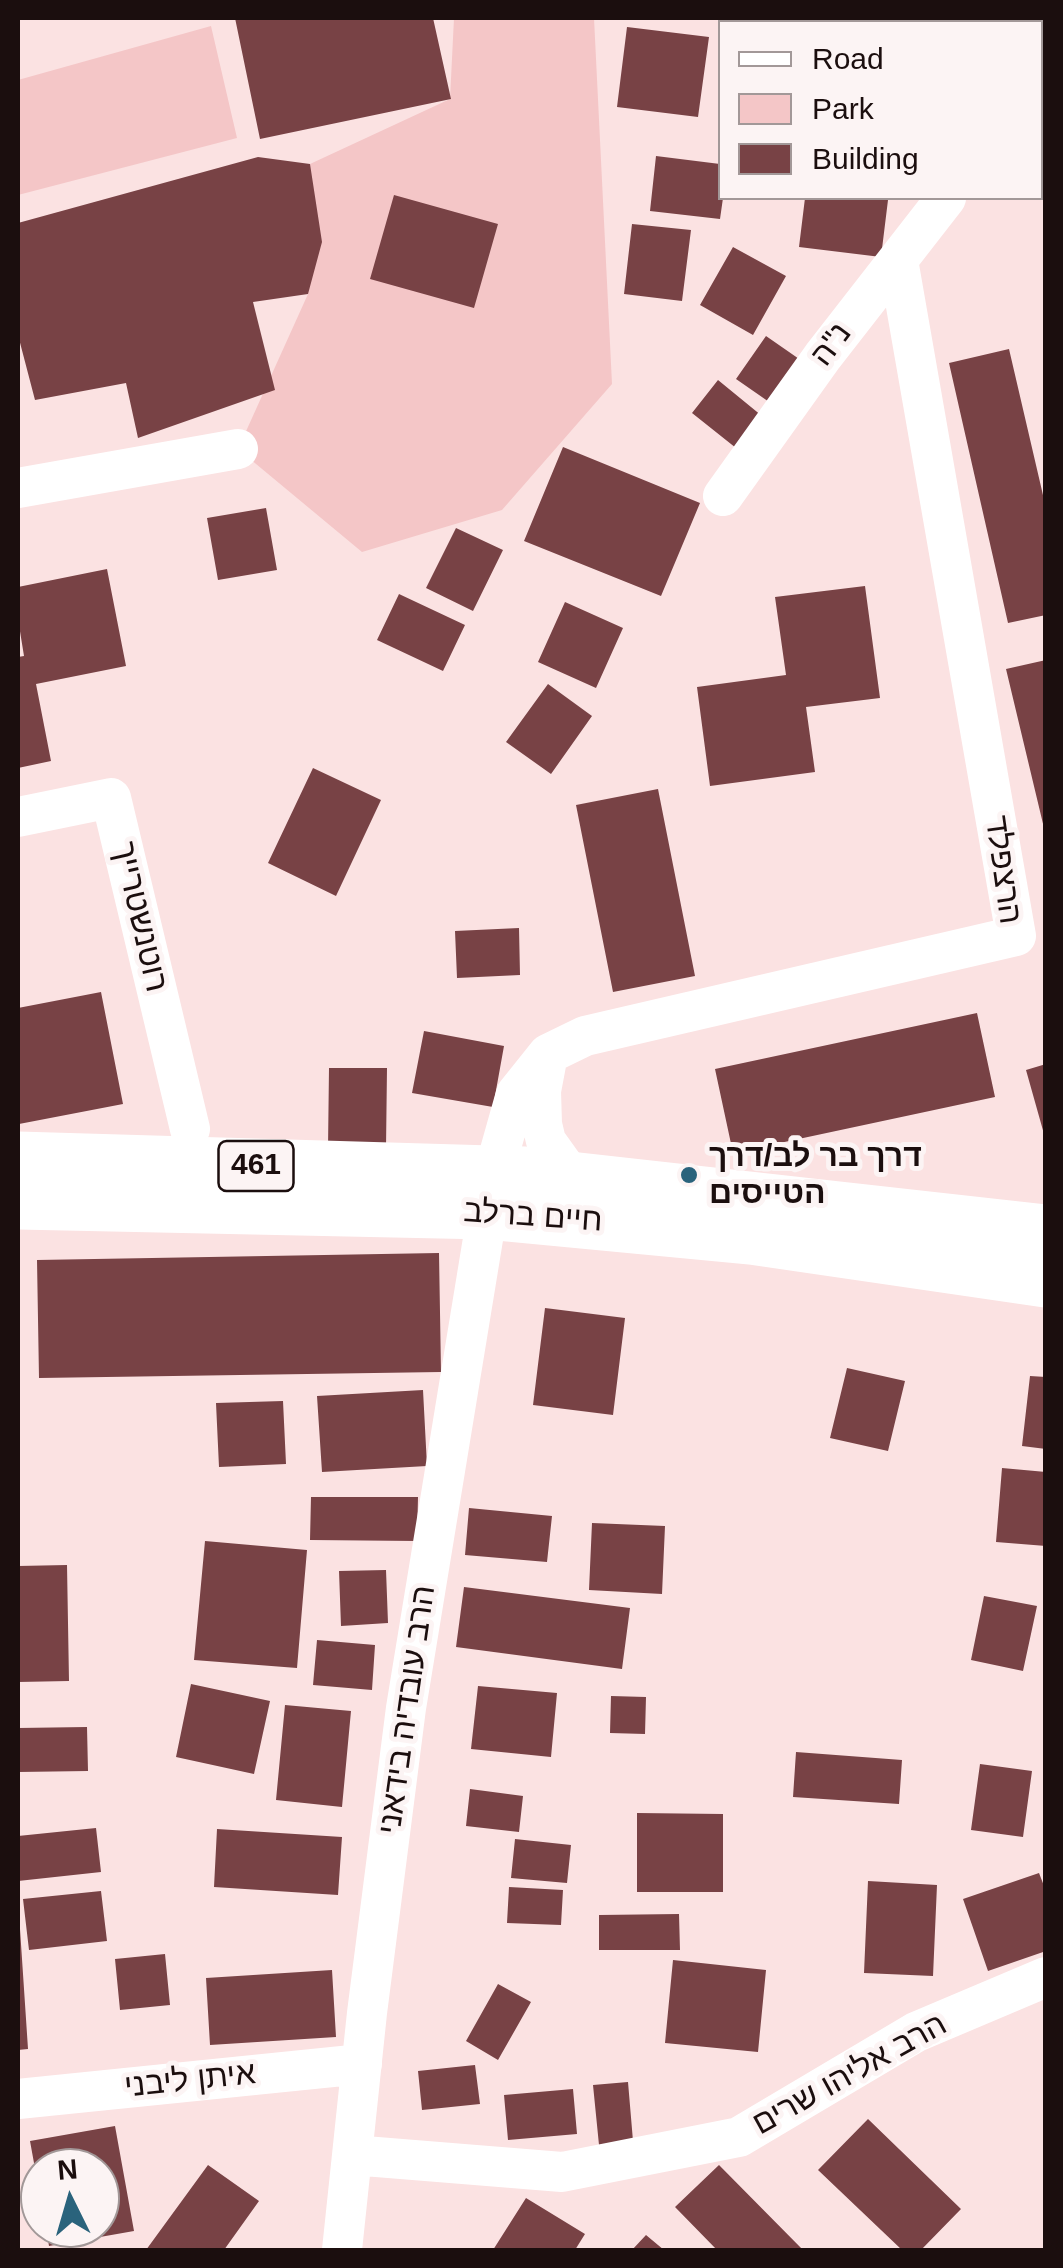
<!DOCTYPE html>
<html>
<head>
<meta charset="utf-8">
<style>
	body { margin:0 }
	#map { position:relative; width:1063px; height:2268px; overflow:hidden; background:#fbe2e2; font-family:Helvetica,sans-serif }
	canvas { display:block }
	.frame { position:absolute; inset:0; border:20px solid #1b0e0e; pointer-events:none }
	.legend { position:absolute; left:718px; top:20px; width:325px; height:180px; box-sizing:border-box; background:#fcf4f4; border:2px solid #a29898; margin:0; padding:12px 18px; list-style:none; font-size:30px; color:#1b0e0e }
	.legend li { display:flex; align-items:center; gap:20px; height:50px }
	.legend b { width:50px; border:2px solid #a29898 }
	.north { position:absolute; left:20px; top:2148px; width:100px; height:100px; box-sizing:border-box; background:#fcf4f4; border:2px solid #a29898; border-radius:50%; rotate:355deg; font-size:28px; font-weight:700; line-height:40px; text-align:center; color:#1b0e0e }
	.north::after { content:''; display:block; margin:auto; width:35px; height:45px; background:#2a637c; clip-path:polygon(50% 0,100% 100%,50% 72%,0 100%) }
</style>
</head>
<body>
<div id="map">
<canvas width="1063" height="2268"></canvas>
<div class="frame"></div>
<ul class="legend">
<li><b style="height:12px;background:#fff"></b>Road</li>
<li><b style="height:28px;background:#f4c6c7"></b>Park</li>
<li><b style="height:28px;background:#784245"></b>Building</li>
</ul>
<div class="north">N</div>
</div>
<script>
const g = document.querySelector('canvas').getContext('2d');
g.lineJoin = 'round';
function paint(path, color) {
  g.fillStyle = color;
  g.fill(path, 'evenodd');
}
function shape(rows) {
  const path = new Path2D();
  for (const r of rows) {
    path.moveTo(r[0], r[1]);
    for (let i = 2; i < r.length; i += 2) path.lineTo(r[i], r[i + 1]);
  }
  return path;
}
function strokePath(path, color, width, dash) {
  g.strokeStyle = color;
  g.lineWidth = width;
  g.lineCap = dash ? 'butt' : 'round';
  g.setLineDash(dash || []);
  g.stroke(path);
}
function drawText(font, color, halo, rows, align = 'center') {
  g.font = font + ' Helvetica,Heebo,sans-serif';
  g.lineWidth = 10;
  g.setLineDash([]);
  g.textBaseline = 'middle';
  g.strokeStyle = halo;
  g.fillStyle = color;
  for (const [text, x, y, turn = 0] of rows) {
    g.save();
    g.translate(x, y);
    g.rotate((+turn || 0) * Math.PI / 180);
    g.textAlign = isNaN(turn) ? turn : align;
    if (halo) g.strokeText(text, 0, 0);
    g.fillText(text, 0, 0);
    g.restore();
  }
}
const green = shape([
	[454,18,594,18,612,384,502,510,362,552,238,449,308,294,310,164,450,99],
	[211,26,237,138,18,195,18,80]
]);
const building = shape([
	[235,18,433,18,451,99,260,139],
	[920,18,1046,18,1046,29,1040,31,1040,22,921,22],
	[627,27,709,37,698,117,617,107],
	[1040,85,1046,85,1046,120,1040,120],
	[656,156,720,164,720,198,723,198,720,219,650,211],
	[258,157,310,164,322,242,308,294,253,302,275,390,138,438,126,383,35,400,18,335,18,223],
	[394,195,498,224,474,308,370,279],
	[805,198,888,200,881,257,799,247],
	[632,224,691,230,682,301,624,294],
	[733,247,786,276,753,335,700,305],
	[766,336,802,361,772,404,736,379],
	[1009,349,1046,508,1046,615,1008,623,949,363],
	[718,380,762,416,736,448,692,413],
	[563,447,700,503,661,596,524,541],
	[266,508,277,570,218,580,207,518],
	[456,528,503,550,473,611,426,588],
	[107,569,126,666,36,684,51,761,18,768,18,657,24,656,18,619,18,587],
	[865,586,880,698,806,707,815,772,710,786,697,687,786,675,775,597],
	[399,594,465,625,443,671,377,640],
	[565,602,623,628,596,688,538,662],
	[1046,660,1046,828,1044,828,1006,669],
	[548,684,592,716,551,774,506,742],
	[313,768,381,800,336,896,268,863],
	[658,789,695,976,613,992,576,805],
	[519,928,520,975,457,978,455,931],
	[101,992,123,1104,19,1124,18,1008],
	[977,1013,995,1097,733,1153,715,1069],
	[424,1031,504,1046,493,1107,412,1093],
	[1046,1064,1046,1134,1044,1134,1026,1070],
	[329,1068,387,1068,386,1148,328,1148],
	[439,1253,441,1372,39,1378,37,1260],
	[545,1308,625,1318,613,1415,533,1405],
	[847,1368,905,1381,888,1451,830,1438],
	[1030,1376,1046,1377,1046,1449,1022,1446],
	[423,1390,427,1466,322,1472,317,1396],
	[283,1401,286,1464,219,1467,216,1403],
	[1002,1468,1046,1472,1046,1546,996,1542],
	[311,1497,418,1497,417,1541,310,1540],
	[469,1508,552,1516,547,1562,465,1555],
	[592,1523,665,1526,662,1594,589,1590],
	[205,1541,307,1550,297,1668,194,1660],
	[67,1565,69,1681,18,1682,18,1566],
	[386,1570,388,1623,341,1626,339,1571],
	[464,1587,630,1608,622,1669,456,1647],
	[984,1596,1037,1606,1023,1671,971,1660],
	[317,1640,375,1645,372,1690,313,1685],
	[191,1684,270,1701,254,1774,176,1757],
	[478,1686,557,1693,551,1757,471,1749],
	[611,1696,646,1697,645,1734,610,1733],
	[285,1705,351,1711,342,1807,276,1800],
	[87,1727,88,1771,18,1772,18,1728],
	[796,1752,902,1760,899,1804,793,1797],
	[980,1764,1032,1771,1023,1837,971,1830],
	[470,1789,523,1796,519,1832,466,1826],
	[637,1813,723,1814,723,1892,637,1892],
	[96,1828,101,1872,18,1881,18,1836],
	[217,1829,342,1837,338,1895,214,1887],
	[515,1839,571,1845,567,1883,511,1878],
	[1039,1873,1046,1891,1046,1951,988,1971,963,1899],
	[868,1881,937,1885,933,1976,864,1973],
	[509,1887,563,1890,561,1925,507,1923],
	[101,1891,107,1941,29,1950,23,1899],
	[679,1914,680,1950,599,1950,599,1915],
	[20,1929,28,2049,18,2050,18,1930],
	[165,1954,170,2005,120,2010,115,1959],
	[673,1960,766,1970,758,2052,665,2043],
	[332,1970,336,2037,210,2045,206,1978],
	[498,1984,531,2002,498,2060,466,2041],
	[475,2065,480,2104,422,2110,418,2071],
	[628,2082,633,2141,599,2145,593,2085],
	[573,2089,577,2134,508,2140,504,2095],
	[868,2119,961,2209,921,2250,902,2250,818,2170],
	[115,2126,134,2231,49,2246,46,2228,100,2228,100,2168,40,2168,38,2185,30,2141],
	[208,2165,259,2201,224,2250,146,2250],
	[719,2165,803,2250,717,2250,675,2207],
	[526,2198,585,2234,575,2250,493,2250],
	[646,2235,664,2250,632,2250]
]);
const street = shape([
	[1040,135,1046,132],
	[18,488,238,449],
	[723,496,823,356,946,198],
	[18,817,111,798,190,1129],
	[548,1054,541,1091,542,1124,546,1141,566,1169,584,1179],
	[18,2099,362,2064],
	[352,2155,562,2172,739,2137,916,2032,1046,1977],
	[342,2250,367,2013,406,1708,494,1172,516,1094,548,1054,585,1036,1016,936,898,260]
]);
const primary = shape([
	[18,1159,525,1174,1046,1232],
	[18,1202,488,1212,751,1237,1046,1280]
]);
const markers = [
	[689,1175,10,"#2a637c"]
];
const shields = [
	[256,1166,75]
];
const shieldNames = [
	["461",256,1166]
];
const streetNames = [
	["נ\"ה",832,345,-53],
	["הרצפלד",1002,870,82],
	["רוטנשטרייך",139,917,77],
	["חיים ברלב",533,1217,4],
	["הרב עובדיה בידאני",408,1710,-82],
	["הרב אליהו שרים",850,2075,-29],
	["איתן ליבני",190,2081,-6]
];
const poiNames = [
	["דרך בר לב/דרך",709,1157],
	["הטייסים",709,1194]
];
paint(green, '#f4c6c7');
paint(building, '#784245');
strokePath(street, '#fff', 40);
strokePath(primary, '#fff', 55);
for (const [x, y, r, color] of markers) {
  const dot = new Path2D();
  dot.arc(x, y, r, 0, 2 * Math.PI);
  g.fillStyle = color;
  g.fill(dot);
  strokePath(dot, '#fcf4f4', 4);
}
for (const [x, y, w] of shields) {
  const box = new Path2D();
  box.roundRect(x - w / 2, y - 25, w, 50, 8);
  g.fillStyle = '#fcf4f4';
  g.fill(box);
  strokePath(box, '#1b0e0e', 2.5);
}
drawText('bold 30px', '#1b0e0e', null, shieldNames);
drawText('32px', '#1b0e0e', '#fcf4f4', streetNames);
drawText('bold 32px', '#1b0e0e', '#fcf4f4', poiNames, 'left');
</script>
</body>
</html>
